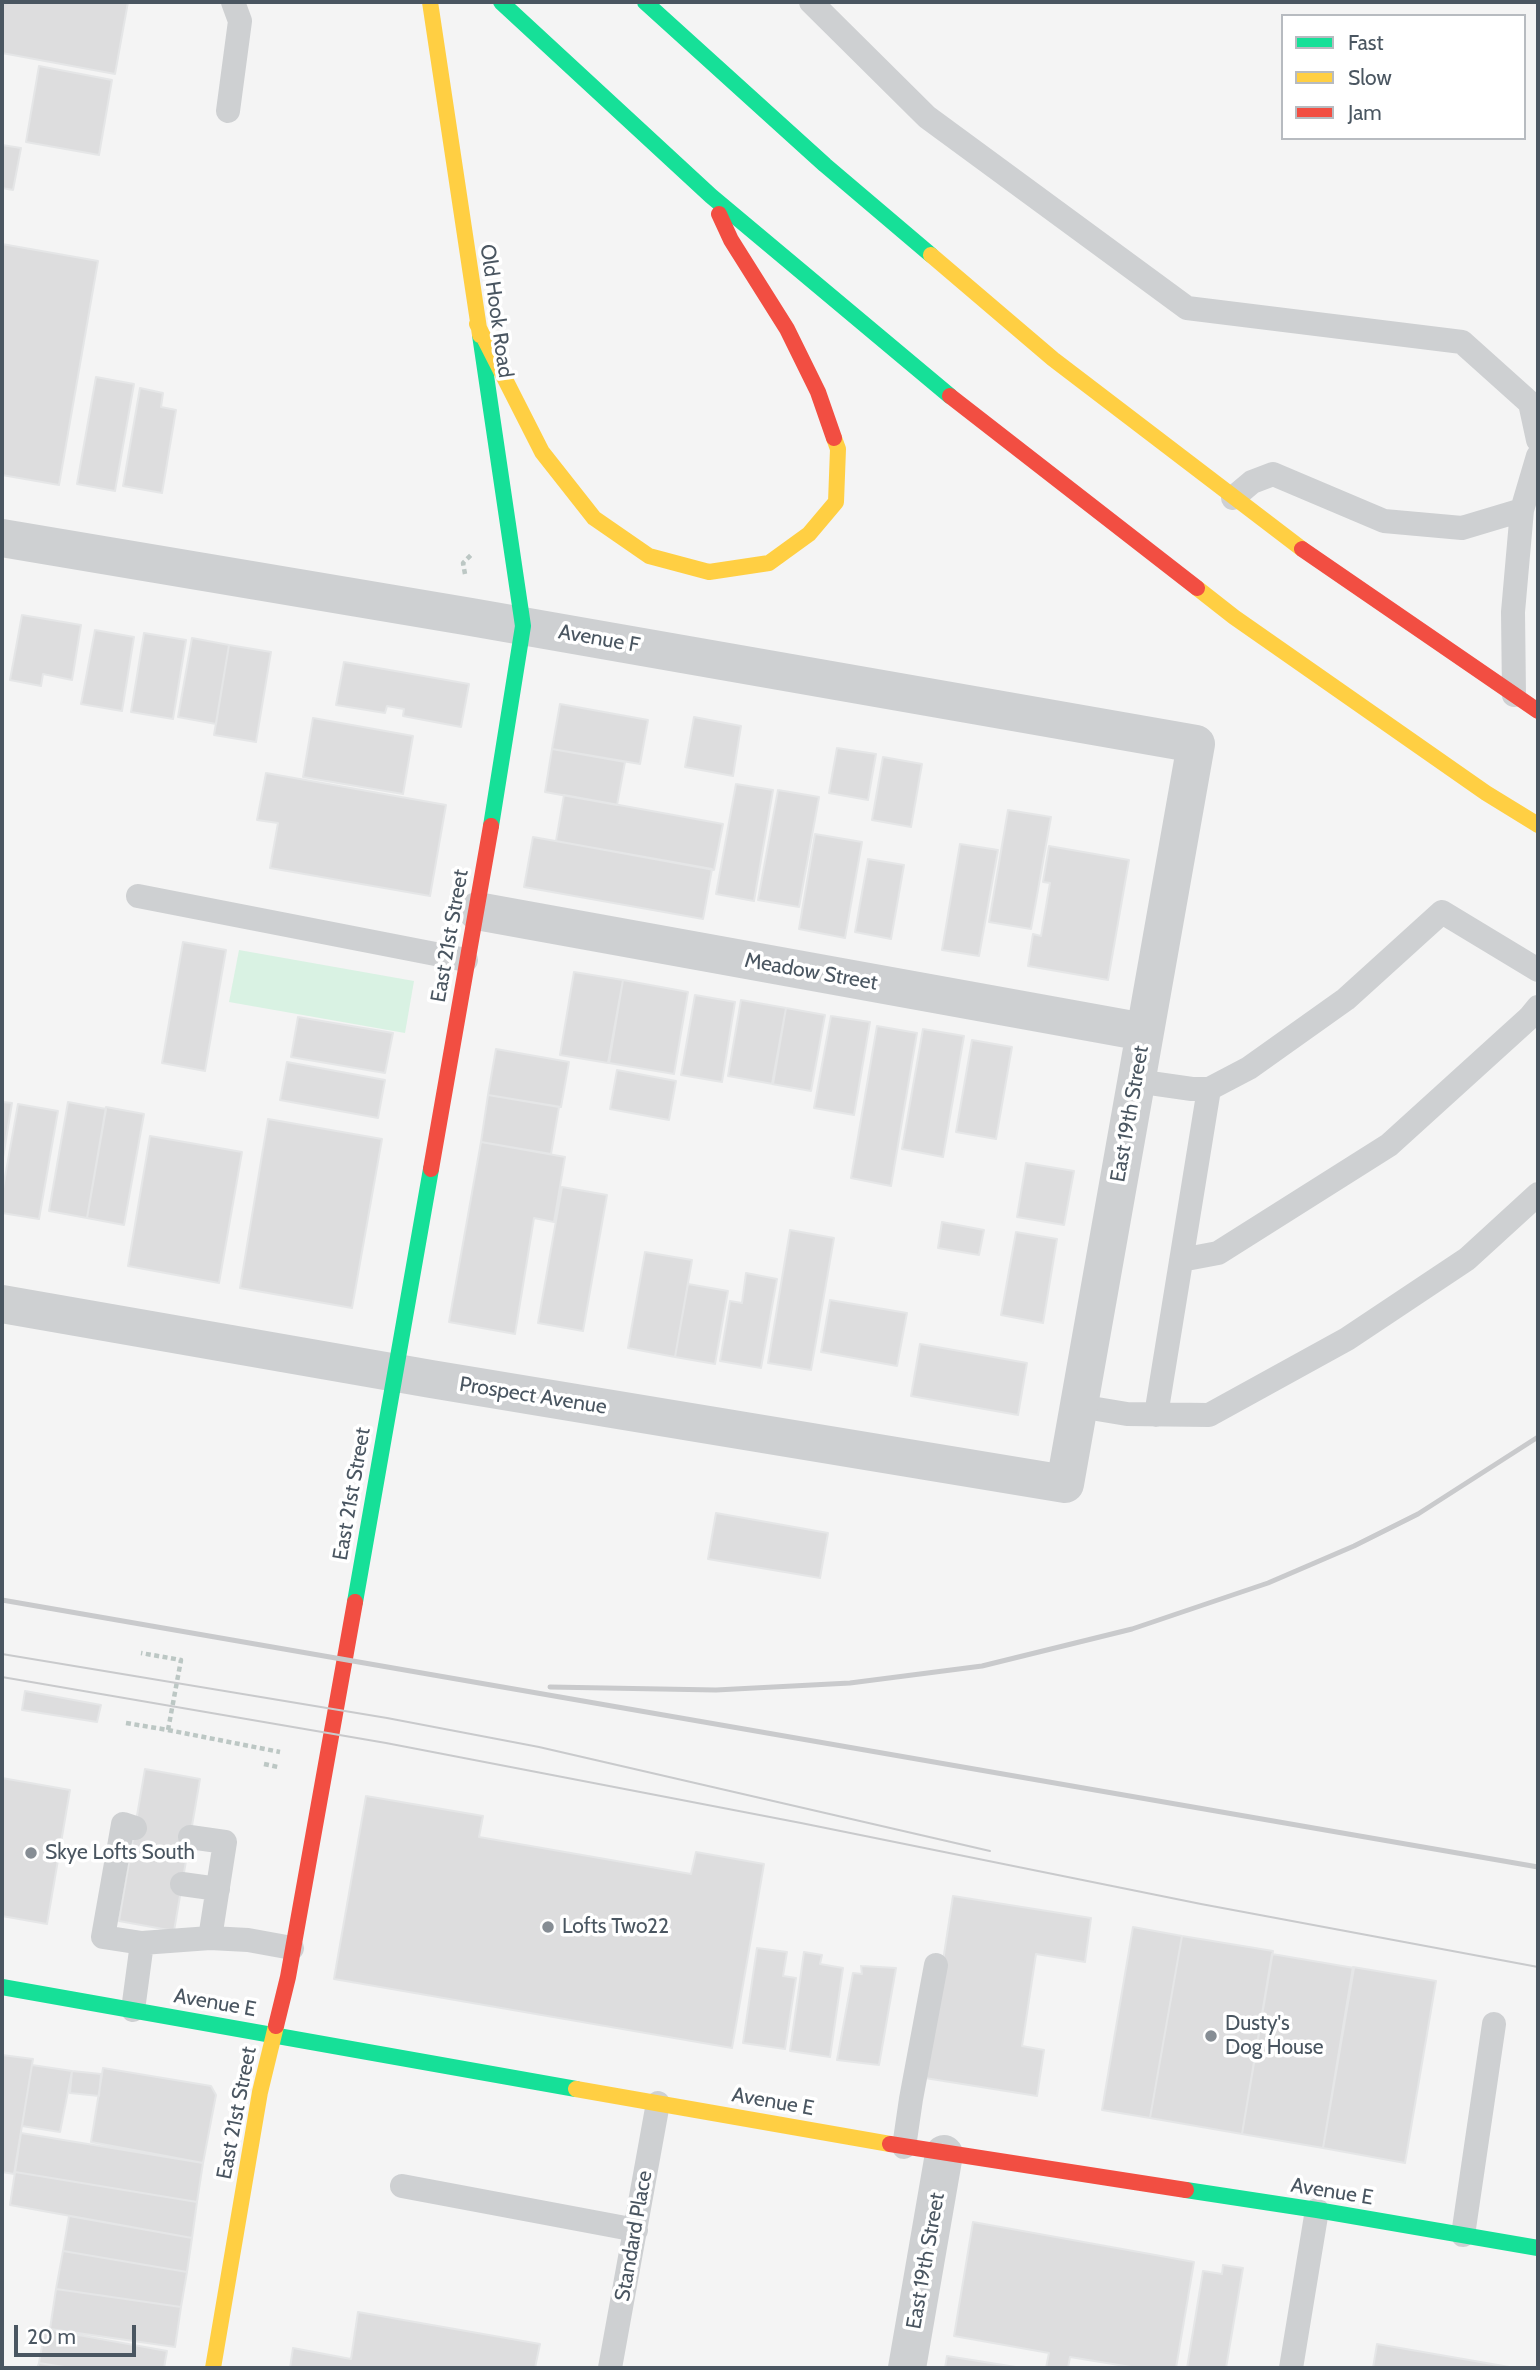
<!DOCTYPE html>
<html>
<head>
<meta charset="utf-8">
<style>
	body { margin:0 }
	#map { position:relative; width:1540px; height:2370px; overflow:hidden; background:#f4f4f4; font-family:Cabin,sans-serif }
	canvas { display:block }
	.frame { position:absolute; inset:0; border:4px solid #4a5661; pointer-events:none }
	.legend { position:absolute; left:1281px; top:14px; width:245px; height:126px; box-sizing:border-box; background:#fff; border:2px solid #b7bbc0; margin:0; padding:9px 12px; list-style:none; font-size:21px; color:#4a5661 }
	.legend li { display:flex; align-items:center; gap:14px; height:35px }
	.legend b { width:35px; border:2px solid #b7bbc0 }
	.scale { position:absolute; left:14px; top:2325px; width:122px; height:32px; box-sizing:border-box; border:4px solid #4a5661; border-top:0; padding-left:9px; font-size:21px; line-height:24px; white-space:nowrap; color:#4a5661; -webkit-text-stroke:5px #fff; paint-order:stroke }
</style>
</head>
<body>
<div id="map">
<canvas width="1540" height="2370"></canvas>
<div class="frame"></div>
<ul class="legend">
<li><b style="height:9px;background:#16e098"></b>Fast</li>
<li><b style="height:9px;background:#ffcf43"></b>Slow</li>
<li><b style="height:9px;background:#f24e42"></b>Jam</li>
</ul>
<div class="scale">20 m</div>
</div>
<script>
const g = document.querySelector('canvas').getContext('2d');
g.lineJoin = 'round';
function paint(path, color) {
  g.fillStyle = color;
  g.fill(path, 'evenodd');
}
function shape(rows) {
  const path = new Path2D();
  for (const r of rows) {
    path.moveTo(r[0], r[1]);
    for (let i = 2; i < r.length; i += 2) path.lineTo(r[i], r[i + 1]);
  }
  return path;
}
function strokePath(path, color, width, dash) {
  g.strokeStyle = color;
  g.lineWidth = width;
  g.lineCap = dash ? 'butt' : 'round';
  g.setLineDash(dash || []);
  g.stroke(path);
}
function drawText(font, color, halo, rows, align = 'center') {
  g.font = font + ' Cabin,sans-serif';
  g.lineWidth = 7;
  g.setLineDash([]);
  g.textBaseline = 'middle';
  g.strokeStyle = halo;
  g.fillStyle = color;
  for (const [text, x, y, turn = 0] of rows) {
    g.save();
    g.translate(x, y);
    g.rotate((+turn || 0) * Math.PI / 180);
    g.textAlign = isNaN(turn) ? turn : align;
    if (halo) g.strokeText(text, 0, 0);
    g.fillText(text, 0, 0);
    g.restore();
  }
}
const green = shape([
	[239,950,414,981,405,1033,229,1002]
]);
const building = shape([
	[2,2,128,2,115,74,2,53,2,2],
	[39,66,112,80,99,155,26,142,39,66],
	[2,145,21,148,13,190,2,188,2,145],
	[2,244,98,261,59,485,2,475,2,244],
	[96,377,134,384,115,491,77,484,96,377],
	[140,388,163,393,161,407,176,410,162,493,123,486,140,388],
	[22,615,81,625,72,680,43,674,41,686,10,680,22,615],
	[95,630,134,637,122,711,81,704,95,630],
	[144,633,186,640,173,719,131,712,144,633],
	[192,638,229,645,216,724,178,717,192,638],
	[229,645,271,652,256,742,214,735,229,645],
	[344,662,469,684,461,727,403,716,404,709,387,706,385,713,336,705,344,662],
	[560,704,648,720,640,764,552,749,560,704],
	[694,717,741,726,733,776,685,767,694,717],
	[313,718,413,736,403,794,303,777,313,718],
	[837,748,876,754,868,800,829,793,837,748],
	[552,749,625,762,617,805,545,792,552,749],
	[883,757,922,764,911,827,872,820,883,757],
	[266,773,446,805,430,896,270,868,278,823,257,820,266,773],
	[736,784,773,790,754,901,716,894,736,784],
	[778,790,819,797,799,907,758,900,778,790],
	[564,795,723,824,714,870,556,841,564,795],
	[1008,810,1051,817,1031,929,989,922,1008,810],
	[815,834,862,842,845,938,799,929,815,834],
	[533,837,712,869,703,919,524,887,533,837],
	[960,844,998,850,979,956,942,950,960,844],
	[1049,846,1129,860,1108,980,1028,966,1033,934,1041,936,1050,883,1043,882,1049,846],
	[868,859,904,865,891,939,855,932,868,859],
	[183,942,226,950,205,1071,162,1063,183,942],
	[574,972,623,980,608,1063,560,1055,574,972],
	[623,980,688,992,674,1074,609,1063,623,980],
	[695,995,735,1002,722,1082,681,1075,695,995],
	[741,1000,786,1008,773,1084,728,1076,741,1000],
	[786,1008,825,1015,811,1091,772,1084,786,1008],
	[831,1016,870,1022,854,1115,814,1108,831,1016],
	[298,1017,393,1033,385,1073,291,1057,298,1017],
	[877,1026,917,1033,891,1186,851,1178,877,1026],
	[923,1029,964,1036,943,1157,902,1149,923,1029],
	[972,1040,1012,1047,996,1139,956,1132,972,1040],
	[496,1049,569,1062,561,1107,488,1095,496,1049],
	[287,1062,385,1080,378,1118,280,1100,287,1062],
	[617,1070,676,1081,669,1120,610,1109,617,1070],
	[488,1095,559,1107,551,1154,481,1142,488,1095],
	[2,1102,12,1103,2,1164,2,1102],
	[68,1102,106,1109,87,1218,49,1211,68,1102],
	[18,1104,58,1111,39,1219,2,1213,2,1194,18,1104],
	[106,1107,144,1114,124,1225,87,1218,106,1107],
	[268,1119,382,1139,352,1308,240,1288,268,1119],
	[150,1136,242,1152,219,1283,128,1266,150,1136],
	[481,1142,565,1157,554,1222,534,1218,515,1334,449,1322,481,1142],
	[1026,1163,1074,1171,1064,1225,1017,1217,1026,1163],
	[562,1187,607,1195,583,1331,538,1323,562,1187],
	[942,1222,984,1230,979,1255,938,1248,942,1222],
	[790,1230,834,1238,811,1370,768,1363,790,1230],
	[1016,1232,1057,1239,1043,1323,1001,1315,1016,1232],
	[645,1252,692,1260,675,1357,628,1348,645,1252],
	[746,1273,777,1279,761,1368,720,1361,730,1301,742,1303,746,1273],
	[688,1284,728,1291,715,1364,675,1357,688,1284],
	[830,1300,907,1313,897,1366,821,1352,830,1300],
	[920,1344,1027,1363,1018,1415,911,1396,920,1344],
	[716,1513,828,1533,820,1578,708,1559,716,1513],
	[25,1691,101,1705,97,1722,22,1710,25,1691],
	[145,1769,200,1779,174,1931,119,1921,145,1769],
	[2,1778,70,1790,47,1924,2,1916,2,1778],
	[366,1796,483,1816,479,1837,691,1874,696,1852,764,1864,732,2048,334,1979,366,1796],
	[953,1896,1091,1918,1085,1962,1036,1954,1022,2046,1044,2050,1037,2096,925,2078,953,1896],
	[1133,1927,1182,1936,1150,2118,1102,2110,1133,1927],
	[1182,1936,1273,1951,1242,2134,1150,2118,1182,1936],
	[757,1948,787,1952,783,1976,796,1978,785,2049,743,2043,757,1948],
	[804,1952,822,1955,820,1964,843,1968,830,2057,790,2051,804,1952],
	[1272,1954,1354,1968,1323,2148,1242,2134,1272,1954],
	[861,1966,896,1968,879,2065,837,2060,853,1973,862,1974,861,1966],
	[1353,1967,1436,1981,1405,2163,1323,2148,1353,1967],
	[2,2055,33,2059,14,2174,2,2172,2,2055],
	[32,2065,72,2071,60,2132,22,2126,32,2065],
	[103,2068,211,2086,216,2095,203,2163,91,2142,103,2068],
	[72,2071,101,2074,99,2096,70,2093,72,2071],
	[21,2133,203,2163,197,2202,15,2172,21,2133],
	[15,2172,197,2202,192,2238,10,2205,15,2172],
	[69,2216,192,2238,187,2272,63,2251,69,2216],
	[973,2222,1194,2262,1176,2368,1137,2368,1070,2357,1068,2368,1046,2368,1049,2353,954,2336,973,2222],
	[63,2251,187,2272,181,2307,56,2289,63,2251],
	[1223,2265,1243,2268,1226,2368,1187,2368,1203,2271,1222,2274,1223,2265],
	[56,2289,181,2307,175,2347,50,2329,56,2289],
	[358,2312,540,2344,535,2368,290,2368,293,2348,351,2359,358,2312],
	[45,2329,167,2351,164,2368,70,2368,39,2363,45,2329],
	[1377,2344,1515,2368,1373,2368,1377,2344],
	[947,2356,1022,2368,945,2368,947,2356],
	[39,2363,70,2368,37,2368,39,2363]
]);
const path = shape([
	[465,574,463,563,471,555],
	[126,1723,168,1730,181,1660,141,1653],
	[168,1730,280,1752],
	[264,1764,278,1767]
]);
const lane = shape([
	[811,2,927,117,1187,308,1462,342,1530,403,1538,440],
	[228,111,240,21,233,2],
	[1233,498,1252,482,1273,474,1384,521,1462,528,1522,510],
	[1514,695,1513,612,1522,510,1538,456],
	[138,896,466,960],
	[1136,1081,1192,1089,1209,1089,1249,1068,1346,999,1442,912,1538,970],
	[1181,1260,1218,1253,1389,1145,1529,1018,1538,1007],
	[1079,1406,1127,1414,1209,1415,1347,1339,1467,1259,1538,1194],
	[1156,1415,1209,1089],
	[190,1837,225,1842,210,1938],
	[182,1884,218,1889],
	[142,1943,210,1938,248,1940,292,1948],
	[133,2010,142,1943,103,1937,123,1824,135,1828],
	[904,2147,911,2099,936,1965],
	[402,2186,636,2230],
	[1463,2235,1494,2024],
	[610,2368,658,2103],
	[1291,2368,1317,2210]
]);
const street = shape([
	[2,538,471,617,1196,744,1065,1484,431,1379,2,1304],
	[477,911,1144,1032],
	[907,2368,944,2154]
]);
const fast = shape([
	[501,2,711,196,950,396],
	[645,2,825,165,931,255],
	[480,335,523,626,491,826],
	[355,1602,431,1169],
	[2,1987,576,2089],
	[1186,2190,1317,2210,1538,2248]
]);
const slow = shape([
	[430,2,480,335],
	[931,255,1053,359,1302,549],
	[477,324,542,452,594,518,649,556,709,572,769,563,809,534,836,502,838,449,834,438],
	[1197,588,1234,617,1486,793,1538,825],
	[576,2089,890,2144],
	[213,2368,260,2092,276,2026]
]);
const jam = shape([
	[719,214,731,240,787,329,818,392,834,438],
	[950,396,1197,588],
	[1302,549,1538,711],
	[431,1169,491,826],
	[276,2026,288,1977,355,1602],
	[890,2144,1186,2190]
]);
const tram = shape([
	[2,1654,387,1718,539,1747,990,1851],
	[2,1677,386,1743,801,1823,1201,1904,1538,1967]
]);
const rail = shape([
	[2,1600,1538,1867],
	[550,1687,716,1690,850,1683,982,1666,1132,1629,1268,1583,1354,1546,1418,1514,1538,1437]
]);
const markers = [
	[31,1853,7,"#868d94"],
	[548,1927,7,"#868d94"],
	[1211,2036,7,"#868d94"]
];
const streetNames = [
	["Old Hook Road",496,311,82],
	["Avenue F",599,639,10],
	["East 21st Street",450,936,-80],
	["Meadow Street",811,972,10],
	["East 19th Street",1130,1114,-80],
	["Prospect Avenue",533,1396,9],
	["East 21st Street",352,1494,-80],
	["Avenue E",215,2003,10],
	["Avenue E",773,2102,10],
	["East 21st Street",237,2113,-79],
	["Avenue E",1332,2192,9],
	["Standard Place",634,2236,-80],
	["East 19th Street",926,2261,-80]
];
const poiNames = [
	["Skye Lofts South",45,1853],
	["Lofts Two22",562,1927],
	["Dusty's",1225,2024],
	["Dog House",1225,2048]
];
paint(green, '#d9f2e3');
paint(building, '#ddddde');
strokePath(building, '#e5e6e7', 2);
strokePath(path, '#bcc7c4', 4.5, [5, 3.5]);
strokePath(lane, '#ced0d2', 24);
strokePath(street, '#ced0d2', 38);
strokePath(fast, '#16e098', 16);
strokePath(slow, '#ffcf43', 16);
strokePath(jam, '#f24e42', 16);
strokePath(tram, '#c9cacc', 2);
strokePath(rail, '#c9cacc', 5);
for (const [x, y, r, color] of markers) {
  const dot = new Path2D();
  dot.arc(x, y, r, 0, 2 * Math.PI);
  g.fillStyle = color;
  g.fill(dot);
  strokePath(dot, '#fff', 2.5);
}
drawText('21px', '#4a5661', '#fff', streetNames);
drawText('21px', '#4a5661', '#fff', poiNames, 'left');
</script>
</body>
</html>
